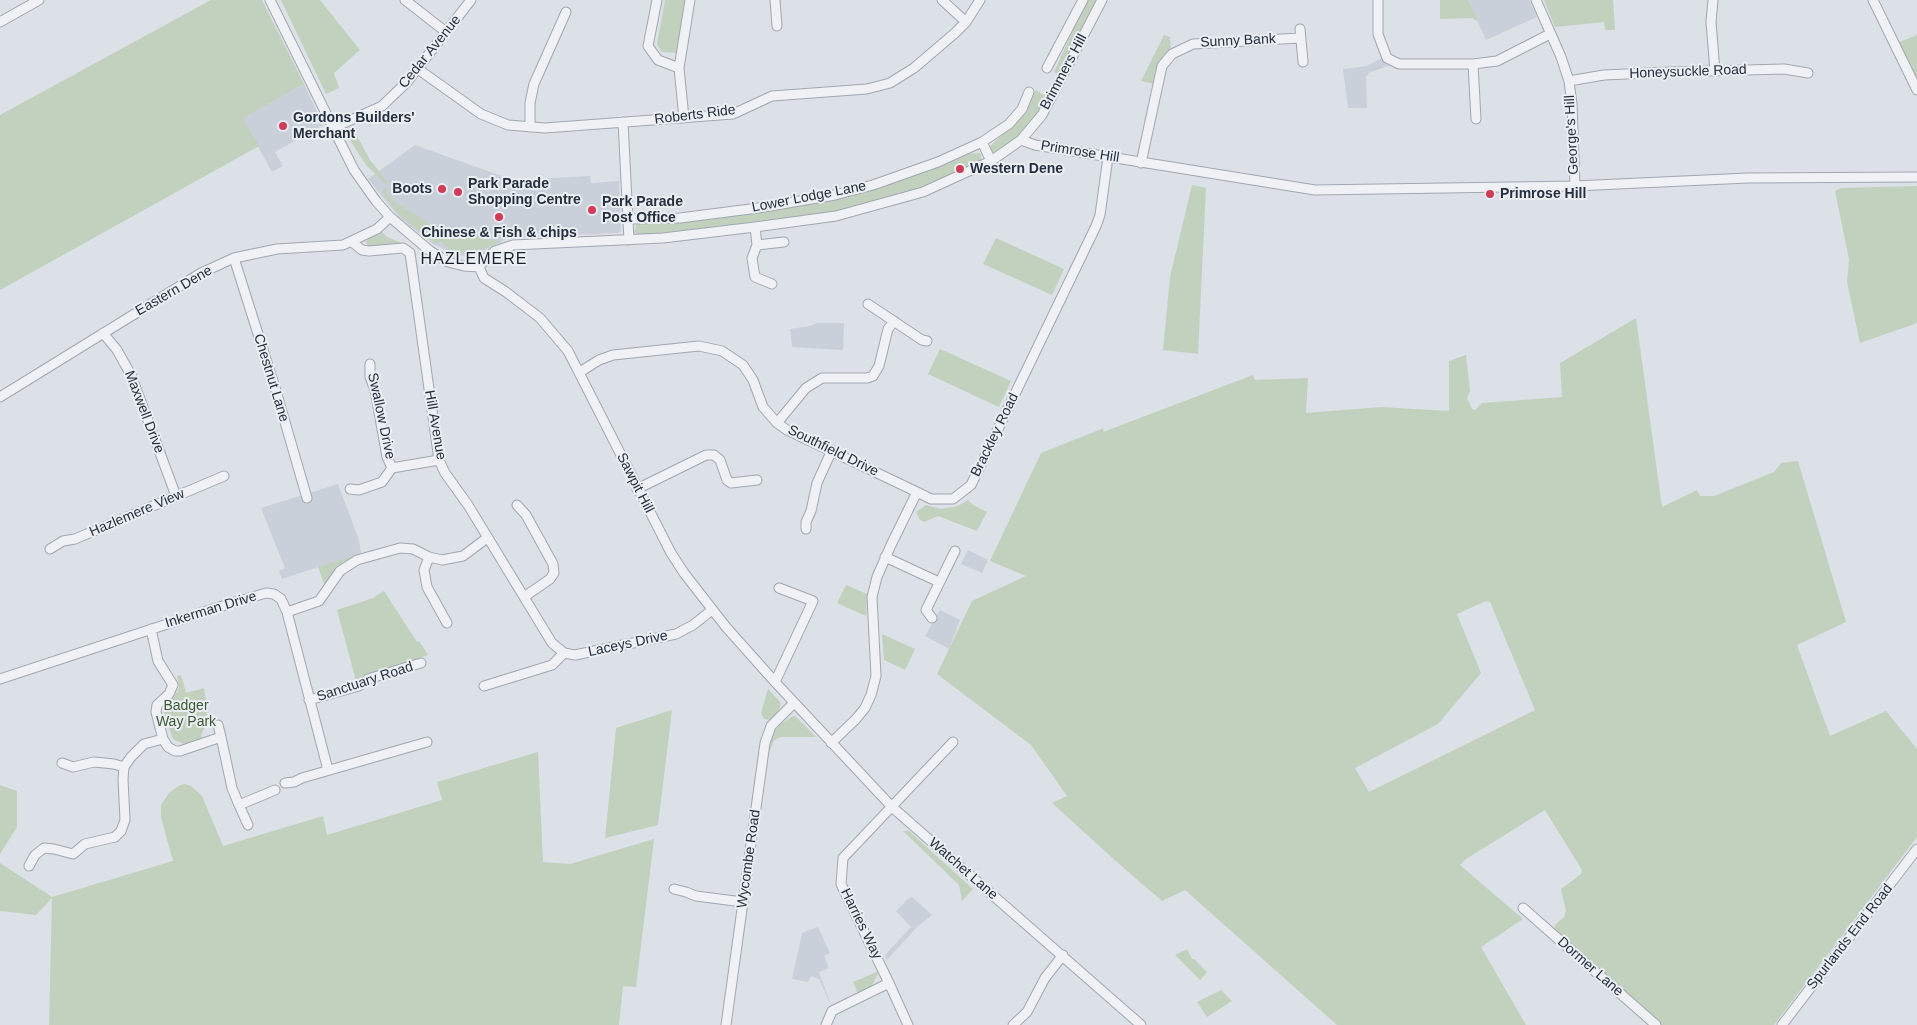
<!DOCTYPE html>
<html>
<head>
<meta charset="utf-8">
<style>
	body { margin:0 }
	canvas { display:block; background:#dce0e7 }
</style>
</head>
<body>
<canvas width="1917" height="1025"></canvas>
<script>
const g = document.querySelector('canvas').getContext('2d');
g.lineJoin = 'round';
function paint(path, color) {
  g.fillStyle = color;
  g.fill(path, 'evenodd');
}
function shape(rows) {
  const path = new Path2D();
  for (const r of rows) {
    path.moveTo(r[0], r[1]);
    for (let i = 2; i < r.length; i += 2) path.lineTo(r[i], r[i + 1]);
  }
  return path;
}
function strokePath(path, color, width, dash) {
  g.strokeStyle = color;
  g.lineWidth = width;
  g.lineCap = dash ? 'butt' : 'round';
  g.setLineDash(dash || []);
  g.stroke(path);
}
function drawText(font, color, halo, rows, align = 'center') {
  g.font = font + ' Helvetica,sans-serif';
  g.lineWidth = 4;
  g.setLineDash([]);
  g.textBaseline = 'middle';
  g.strokeStyle = halo;
  g.fillStyle = color;
  for (const [text, x, y, turn = 0] of rows) {
    g.save();
    g.translate(x, y);
    g.rotate((+turn || 0) * Math.PI / 180);
    g.textAlign = isNaN(turn) ? turn : align;
    if (halo) g.strokeText(text, 0, 0);
    g.fillText(text, 0, 0);
    g.restore();
  }
}
const built = shape([
	[1468,0,1529,0,1537,17,1486,40],
	[1382,58,1390,65,1369,73,1366,77,1367,108,1348,108,1343,69,1367,66],
	[304,84,323,125,275,152,283,166,272,172,242,118],
	[415,145,513,180,590,176,591,183,619,181,621,231,618,233,508,238,477,254,459,256,433,244,400,218,368,179],
	[817,323,844,323,843,350,792,347,790,329,810,326],
	[338,484,359,540,361,553,282,579,279,571,285,568,261,508],
	[968,550,988,560,982,573,961,564],
	[940,610,960,620,949,649,925,636],
	[912,897,932,915,917,927,887,960,885,955,911,927,896,911,907,900],
	[818,927,830,953,824,956,829,968,819,972,831,1005,819,979,811,976,808,982,792,979,802,933]
]);
const green = shape([
	[211,0,262,0,304,84,243,118,259,146,0,290,0,115],
	[281,0,320,0,360,50,334,73,339,88,326,94],
	[665,0,686,0,678,53,662,52,657,44],
	[1087,0,1099,0,1057,74,1054,72],
	[1440,0,1468,0,1478,20,1474,20,1474,18,1440,19],
	[1544,0,1613,0,1615,30,1605,30,1604,22,1555,27],
	[1164,35,1170,37,1171,48,1164,58,1154,84,1141,81],
	[1917,35,1917,80,1897,43],
	[1036,90,1047,97,1036,116,1017,137,999,152,992,152,990,146,1018,121],
	[350,127,356,134,370,160,389,183,387,185,366,165,344,131],
	[979,153,981,154,981,161,947,177,905,193,840,212,695,231,646,235,634,233,636,225,639,222,789,207,843,197,917,175,967,154],
	[1192,185,1206,188,1198,354,1163,350,1170,277],
	[1917,186,1917,323,1860,343,1847,282,1849,259,1835,191,1841,188],
	[386,187,387,188,386,193,396,203,429,223,449,231,485,236,491,240,502,242,473,253,461,254,445,246,441,242,434,243,400,216,381,192],
	[382,232,387,237,407,245,371,248,368,246,366,242,368,239],
	[996,238,1064,269,1052,295,983,264],
	[1636,318,1662,507,1697,490,1700,496,1714,496,1774,472,1781,463,1798,461,1846,622,1797,645,1830,736,1886,711,1917,749,1917,837,1774,1025,1661,1025,1555,933,1555,925,1564,917,1566,911,1561,889,1581,874,1582,870,1545,810,1466,859,1460,865,1523,919,1481,947,1526,1025,1337,1025,1185,890,1162,901,1118,863,1052,803,1067,796,1031,745,937,674,972,601,1026,576,990,561,1041,453,1104,428,1103,432,1253,375,1255,380,1308,378,1306,413,1381,407,1449,411,1449,361,1466,355,1470,391,1467,398,1472,409,1475,410,1482,403,1562,397,1560,363],
	[1486,601,1490,602,1535,710,1369,792,1355,768,1438,724,1481,673,1457,614],
	[940,349,1011,381,999,407,928,374],
	[968,500,973,505,987,512,977,531,938,516,924,522,920,520,916,512,926,505,941,509,958,506],
	[361,553,342,563,324,584,318,567],
	[846,585,867,594,866,616,837,603],
	[384,591,417,642,419,641,428,655,363,676,356,681,337,610,373,598],
	[882,634,915,649,905,670,884,660],
	[181,675,186,693,204,688,207,707,206,725,201,735,202,738,184,744,174,740,172,737,164,711,165,707,178,691,179,686,177,676],
	[768,689,781,703,779,710,771,720,764,719,761,713],
	[672,710,658,825,605,838,616,728],
	[793,716,795,716,816,737,781,737,774,740,769,753,768,753,773,733,781,724],
	[538,752,543,862,570,864,654,839,636,987,623,986,619,1025,49,1025,52,898,36,915,0,911,0,863,52,897,173,861,161,817,161,805,169,793,180,785,185,784,191,786,202,796,223,846,323,816,327,835,442,800,437,782],
	[0,785,17,791,17,827,0,854],
	[903,831,909,831,973,889,962,901,959,885],
	[1187,949,1192,959,1194,959,1207,972,1200,980,1175,955],
	[879,971,871,988,858,994,853,982],
	[1221,990,1232,1001,1207,1017,1197,1002]
]);
const minor = shape([
	[270,0,354,170,376,201,390,217,430,251,448,262,464,266,479,267],
	[405,0,446,32],
	[657,0,648,46,658,60,679,68],
	[775,0,777,26],
	[942,0,966,22],
	[1378,0,1378,34,1387,58,1399,64,1473,64,1497,61,1550,34],
	[1536,0,1561,57,1569,81,1572,104,1575,186],
	[1713,0,1711,22,1715,71],
	[1873,0,1917,90],
	[0,22,39,0],
	[1300,29,1303,62],
	[1473,64,1476,119],
	[1047,68,1083,0],
	[418,69,481,114,508,125,545,128,733,114,772,96,867,89,890,83,914,68,955,33,966,22,980,0],
	[1569,81,1604,75,1671,72,1784,69,1808,73],
	[684,118,679,68,690,0],
	[623,122,629,240],
	[530,127,530,103,534,84,566,12],
	[333,128,382,106,407,82,471,0],
	[1021,140,1035,145,1315,190,1575,186,1748,178,1917,177],
	[982,142,991,161],
	[1141,163,1162,66,1172,54,1193,44,1300,38],
	[628,219,680,218,758,208,835,195,873,185,938,162,982,142,1009,124,1022,109,1029,92],
	[755,227,757,245,752,258,755,277,772,284],
	[352,242,362,250,369,251,403,248,410,253,439,460,445,473,468,505,552,643,564,653],
	[757,245,784,242],
	[234,258,276,391,307,498],
	[479,267,484,278,506,292,540,318,568,351,671,553,684,573,726,627,775,682,892,807,1141,1025],
	[479,267,486,258,495,251,513,245,663,238,755,227,836,216,923,192,991,161,1021,140,1042,115,1102,0],
	[868,304,922,340,927,341],
	[103,333,117,350,131,375,176,496],
	[370,364,370,377,375,390,387,457,392,468],
	[580,372,599,360,613,355,699,346,722,351,743,365,753,380,763,407,777,423,787,430,917,492],
	[0,397,201,273,234,258,277,249,343,245,377,229,390,217],
	[777,423,806,388,822,378,867,378,873,376,879,366,888,329,894,321],
	[350,489,359,490,382,482,392,468,439,460],
	[637,489,706,455,714,455,720,460,727,480,731,483,757,480],
	[517,505,526,515,553,564,554,573,550,579,524,597],
	[806,529,806,522,811,511,817,483,832,450],
	[50,549,63,541,75,539,224,476],
	[429,557,424,570,427,587,447,623],
	[885,557,939,582],
	[287,612,319,601,340,571,357,560,400,548,413,549,429,557,442,560,463,556,487,538],
	[932,618,926,610,955,551],
	[151,629,158,661,173,685,169,694,157,705,156,712,163,739,168,747,175,751,180,751,221,737,232,788,239,805,275,790],
	[0,679,219,607,266,593,274,594,281,599,287,612,328,770],
	[775,682,813,601,779,588],
	[484,686,552,665,564,653,575,655,676,634,693,625,712,610],
	[309,700,359,686,368,679,421,663],
	[218,725,221,737],
	[831,743,856,719,865,708,871,695,876,676,872,597,877,577,891,545,917,492,931,499,953,499,971,485,1096,226,1100,215,1108,157],
	[62,763,73,767,94,762,114,764,124,767],
	[285,783,294,782,302,778,427,742],
	[239,805,248,825],
	[29,866,35,855,44,848,54,849,73,854,85,844,115,837,121,831,125,820,123,779,124,767,131,757,144,744,163,739],
	[674,889,686,892,696,896,743,902],
	[1523,908,1656,1025],
	[726,1025,765,743,771,726,794,703],
	[826,1025,832,1011,889,983],
	[908,1025,889,983,841,884,843,858,953,742],
	[1013,1025,1027,1012,1045,978,1063,955],
	[1782,1025,1917,849]
]);
const markers = [
	[283,126,5,"#d13c55"],
	[960,169,5,"#d13c55"],
	[442,189,5,"#d13c55"],
	[458,192,5,"#d13c55"],
	[1490,194,5,"#d13c55"],
	[592,210,5,"#d13c55"],
	[499,217,5,"#d13c55"]
];
const streetNames = [
	["Sunny Bank",1238,41,-3],
	["Cedar Avenue",430,52,-51],
	["Brimmers Hill",1064,72,-62],
	["Honeysuckle Road",1688,72,-2],
	["Roberts Ride",695,115,-7],
	["George's Hill",1572,135,-93],
	["Primrose Hill",1080,152,9],
	["Lower Lodge Lane",809,197,-11],
	["Eastern Dene",174,291,-30],
	["Chestnut Lane",271,378,73],
	["Maxwell Drive",144,412,69],
	["Swallow Drive",381,416,78],
	["Hill Avenue",435,425,80],
	["Brackley Road",995,435,-64],
	["Southfield Drive",833,451,26],
	["Sawpit Hill",635,483,63],
	["Hazlemere View",137,513,-23],
	["Inkerman Drive",211,610,-17],
	["Laceys Drive",628,644,-12],
	["Sanctuary Road",365,682,-18],
	["Wycombe Road",749,859,-82],
	["Watchet Lane",963,869,41],
	["Harries Way",861,924,64],
	["Spurlands End Road",1850,937,-52],
	["Dormer Lane",1590,967,41]
];
const poiNames = [
	["Gordons Builders'",293,118],
	["Merchant",293,134],
	["Western Dene",970,169],
	["Park Parade",468,184],
	["Shopping Centre",468,200],
	["Boots",432,189,"right"],
	["Primrose Hill",1500,194],
	["Park Parade",602,202],
	["Post Office",602,218],
	["Chinese & Fish & chips",499,233,"center"]
];
const parkNames = [
	["Badger",186,706],
	["Way Park",186,722]
];
const quarterNames = [
	["HAZLEMERE",474,260]
];
paint(built, '#cad0d9');
paint(green, '#c2d1bd');
strokePath(minor, '#a1a7b1', 11);
strokePath(minor, '#eff1f5', 9);
for (const [x, y, r, color] of markers) {
  const dot = new Path2D();
  dot.arc(x, y, r, 0, 2 * Math.PI);
  g.fillStyle = color;
  g.fill(dot);
  strokePath(dot, '#ebeff4', 2);
}
drawText('14px', '#252f3d', '#ebeff4', streetNames);
drawText('bold 14px', '#252f3d', '#ebeff4', poiNames, 'left');
drawText('14px', '#3a5932', '#ebeff4', parkNames);
g.letterSpacing = '1px';
drawText('16px', '#18202e', '#ebeff4', quarterNames);
g.letterSpacing = '0px';
</script>
</body>
</html>
